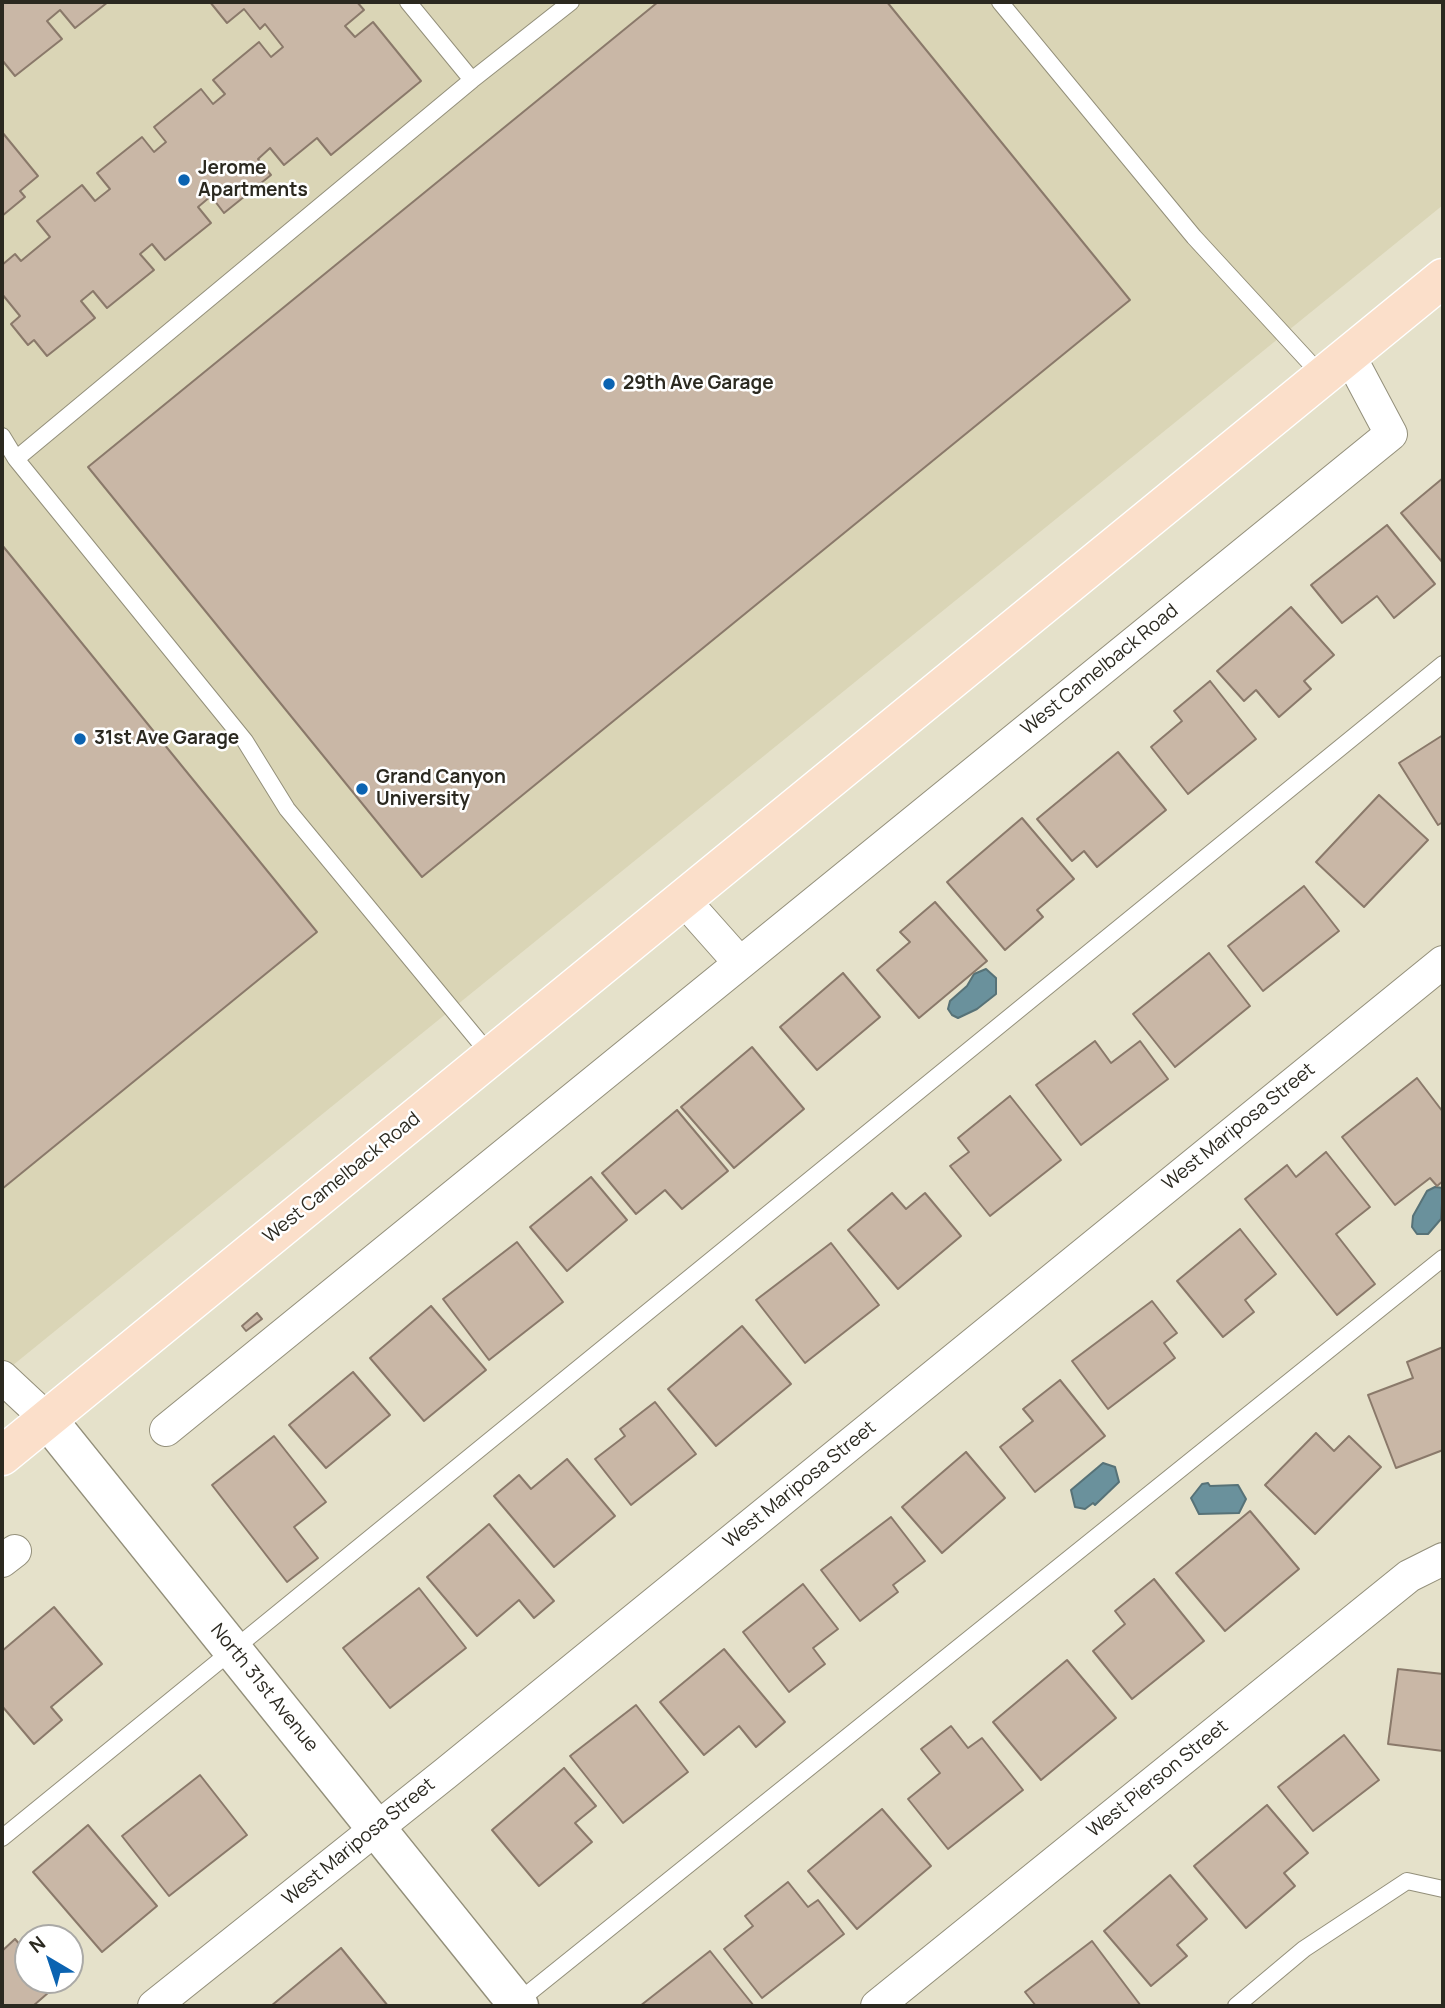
<!DOCTYPE html>
<html>
<head>
<meta charset="utf-8">
<style>
	body { margin:0 }
	#map { position:relative; width:1445px; height:2008px; overflow:hidden; background:#e5e1ca; font-family:Manrope,sans-serif }
	canvas { display:block }
	.frame { position:absolute; inset:0; border:4px solid #2b2920; pointer-events:none }
	.north { position:absolute; left:14px; top:1924px; width:70px; height:70px; box-sizing:border-box; background:#fff; border:2px solid #aaa9a6; border-radius:50%; rotate:321deg; font-size:19px; font-weight:700; line-height:28px; text-align:center; color:#2b2920 }
	.north::after { content:''; display:block; margin:auto; width:24px; height:32px; background:#0b63b1; clip-path:polygon(50% 0,100% 100%,50% 72%,0 100%) }
</style>
</head>
<body>
<div id="map">
<canvas width="1445" height="2008"></canvas>
<div class="frame"></div>
<div class="north">N</div>
</div>
<script>
const g = document.querySelector('canvas').getContext('2d');
g.lineJoin = 'round';
function paint(path, color) {
  g.fillStyle = color;
  g.fill(path, 'evenodd');
}
function shape(rows) {
  const path = new Path2D();
  for (const r of rows) {
    path.moveTo(r[0], r[1]);
    for (let i = 2; i < r.length; i += 2) path.lineTo(r[i], r[i + 1]);
  }
  return path;
}
function strokePath(path, color, width, dash) {
  g.strokeStyle = color;
  g.lineWidth = width;
  g.lineCap = dash ? 'butt' : 'round';
  g.setLineDash(dash || []);
  g.stroke(path);
}
function drawText(font, color, halo, rows, align = 'center') {
  g.font = font + ' Manrope,sans-serif';
  g.lineWidth = 5;
  g.setLineDash([]);
  g.textBaseline = 'middle';
  g.strokeStyle = halo;
  g.fillStyle = color;
  for (const [text, x, y, turn = 0] of rows) {
    g.save();
    g.translate(x, y);
    g.rotate((+turn || 0) * Math.PI / 180);
    g.textAlign = isNaN(turn) ? turn : align;
    if (halo) g.strokeText(text, 0, 0);
    g.fillText(text, 0, 0);
    g.restore();
  }
}
const built = shape([
	[2,2,1443,2,1443,205,2,1374]
]);
const water = shape([
	[986,969,996,978,996,994,977,1009,958,1018,952,1015,948,1009,950,1001,967,986,974,974,986,969],
	[1435,1187,1443,1188,1441,1219,1428,1234,1417,1234,1412,1227,1413,1216,1427,1191,1435,1187],
	[1103,1463,1115,1467,1119,1482,1095,1505,1093,1503,1085,1509,1075,1507,1071,1490,1103,1463],
	[1208,1483,1210,1486,1238,1485,1246,1499,1239,1513,1199,1514,1191,1498,1202,1484,1208,1483]
]);
const building = shape([
	[2,2,108,2,75,28,60,10,47,21,62,39,15,76,2,60,2,2],
	[210,2,357,2,364,10,345,26,355,37,373,22,421,81,331,155,317,138,284,165,270,148,258,159,271,175,224,213,211,196,198,207,211,223,165,260,152,244,140,254,154,270,107,308,93,291,81,301,95,318,47,356,34,340,28,345,11,324,20,316,2,294,2,265,15,254,21,261,50,237,37,221,82,185,95,201,110,189,97,173,142,137,154,152,166,142,154,127,201,89,213,104,225,94,213,80,259,42,271,57,283,47,265,24,260,29,244,9,227,23,210,2],
	[658,2,887,2,1130,300,422,877,88,467,658,2],
	[2,132,38,176,20,191,25,197,2,216,2,132],
	[1443,478,1443,563,1401,513,1443,478],
	[1387,525,1435,584,1394,618,1377,596,1342,623,1311,585,1387,525],
	[2,545,317,932,2,1189,2,545],
	[1291,607,1334,655,1304,681,1311,689,1279,717,1256,690,1244,701,1217,671,1291,607],
	[1210,681,1256,739,1188,794,1151,747,1182,721,1174,711,1210,681],
	[1443,735,1443,822,1438,825,1399,763,1443,735],
	[1118,752,1166,810,1097,867,1084,851,1072,861,1037,819,1118,752],
	[1379,795,1428,840,1364,907,1316,862,1379,795],
	[1022,818,1074,879,1037,910,1043,917,1005,950,947,882,1022,818],
	[1304,886,1339,931,1263,991,1228,946,1304,886],
	[935,902,987,961,919,1018,877,970,910,942,900,932,935,902],
	[1209,953,1250,1006,1175,1067,1133,1014,1209,953],
	[843,973,880,1017,817,1070,780,1027,843,973],
	[1095,1041,1111,1063,1140,1041,1168,1079,1081,1145,1036,1085,1095,1041],
	[752,1047,804,1109,734,1168,681,1107,752,1047],
	[1417,1078,1443,1112,1443,1181,1437,1186,1430,1178,1395,1205,1342,1137,1417,1078],
	[1010,1096,1061,1160,990,1216,950,1166,969,1152,958,1138,1010,1096],
	[677,1110,728,1171,682,1209,665,1190,636,1214,602,1173,677,1110],
	[1326,1152,1370,1207,1336,1234,1375,1284,1337,1315,1245,1199,1287,1165,1296,1177,1326,1152],
	[591,1177,627,1220,567,1271,530,1227,591,1177],
	[892,1193,906,1209,925,1193,961,1236,898,1289,848,1230,892,1193],
	[1240,1229,1276,1274,1245,1300,1254,1312,1223,1337,1177,1281,1240,1229],
	[517,1242,563,1302,489,1360,443,1299,517,1242],
	[831,1243,879,1305,805,1363,756,1300,831,1243],
	[1152,1301,1177,1333,1164,1343,1175,1358,1108,1409,1072,1361,1152,1301],
	[431,1306,486,1370,424,1421,370,1358,431,1306],
	[257,1313,262,1319,246,1331,242,1326,257,1313],
	[742,1326,791,1384,716,1446,668,1389,742,1326],
	[1443,1347,1443,1450,1396,1468,1368,1395,1413,1378,1407,1362,1443,1347],
	[353,1372,390,1415,326,1468,289,1425,353,1372],
	[1060,1380,1105,1436,1035,1492,1000,1447,1033,1421,1023,1409,1060,1380],
	[655,1402,696,1454,631,1505,595,1459,625,1436,620,1429,655,1402],
	[1316,1433,1334,1451,1349,1436,1381,1467,1315,1534,1265,1485,1316,1433],
	[274,1436,326,1502,294,1527,318,1558,287,1582,212,1485,274,1436],
	[966,1452,1005,1498,942,1553,902,1507,966,1452],
	[567,1459,615,1516,554,1567,494,1496,519,1475,531,1489,567,1459],
	[1250,1511,1299,1569,1225,1631,1176,1573,1250,1511],
	[891,1517,925,1561,893,1585,898,1592,860,1621,821,1570,891,1517],
	[489,1524,554,1601,534,1618,519,1600,477,1636,427,1577,489,1524],
	[1154,1579,1204,1641,1132,1699,1093,1651,1125,1624,1115,1611,1154,1579],
	[803,1584,838,1629,813,1648,825,1664,789,1692,743,1632,803,1584],
	[419,1588,466,1648,390,1708,343,1648,419,1588],
	[54,1607,102,1664,51,1707,62,1720,34,1744,2,1706,2,1651,54,1607],
	[724,1649,785,1722,756,1747,739,1726,704,1755,660,1702,724,1649],
	[1067,1660,1116,1718,1041,1780,993,1722,1067,1660],
	[1398,1669,1443,1674,1443,1751,1388,1744,1398,1669],
	[636,1705,688,1772,623,1823,570,1756,636,1705],
	[951,1726,968,1748,982,1738,1023,1790,948,1849,908,1799,940,1773,921,1749,951,1726],
	[1344,1735,1379,1780,1313,1831,1278,1787,1344,1735],
	[564,1768,596,1806,575,1823,592,1842,539,1886,492,1830,564,1768],
	[200,1775,247,1835,169,1896,122,1836,200,1775],
	[1267,1805,1308,1853,1284,1873,1295,1886,1246,1928,1194,1866,1267,1805],
	[882,1809,931,1866,857,1929,808,1871,882,1809],
	[88,1825,157,1906,102,1952,33,1872,88,1825],
	[1170,1875,1207,1919,1177,1945,1187,1956,1151,1986,1104,1931,1170,1875],
	[788,1882,808,1907,818,1900,844,1934,762,1998,724,1949,753,1926,745,1916,788,1882],
	[15,1939,28,1954,28,1980,51,1980,56,1986,33,2006,2,2006,2,1951,15,1939],
	[1092,1941,1141,2006,1036,2006,1025,1992,1092,1941],
	[341,1948,388,2006,271,2006,341,1948],
	[710,1951,754,2006,640,2006,710,1951]
]);
const service = shape([
	[408,2,472,80],
	[1000,2,1194,237,1322,376],
	[2,436,16,459],
	[491,1056,287,809,245,741,16,459,472,80,571,2],
	[2,1838,1443,664],
	[515,2004,1443,1258],
	[1236,2006,1304,1949,1407,1881,1443,1889]
]);
const minor = shape([
	[683,899,739,962],
	[2,1377,47,1419],
	[166,1430,1391,434,1349,355],
	[2,1561,15,1551],
	[154,2006,446,1773,1443,962],
	[877,2006,1409,1576,1443,1559]
]);
const tertiary = shape([
	[47,1419,519,2006]
]);
const primary = shape([
	[2,1456,1443,278]
]);
const markers = [
	[184,180,7,"#0b63b1"],
	[609,384,7,"#0b63b1"],
	[80,739,7,"#0b63b1"],
	[362,789,7,"#0b63b1"]
];
const poiNames = [
	["Jerome",198,169],
	["Apartments",198,191],
	["29th Ave Garage",623,384],
	["31st Ave Garage",94,739],
	["Grand Canyon",376,778],
	["University",376,800]
];
const streetNames = [
	["West Camelback Road",1100,670,-39],
	["West Mariposa Street",1239,1127,-39],
	["West Camelback Road",342,1178,-39],
	["West Mariposa Street",800,1485,-39],
	["North 31st Avenue",264,1688,51],
	["West Pierson Street",1158,1779,-39],
	["West Mariposa Street",359,1842,-39]
];
paint(built, '#dad5b6');
paint(water, '#6a919c');
strokePath(water, '#577277', 2);
paint(building, '#c9b7a6');
strokePath(building, '#8a796a', 2);
strokePath(service, '#938f7a', 18);
strokePath(minor, '#938f7a', 34);
strokePath(tertiary, '#938f7a', 41);
strokePath(primary, '#fff', 41);
strokePath(service, '#fff', 16);
strokePath(minor, '#fff', 32);
strokePath(tertiary, '#fff', 38);
strokePath(primary, '#fbdfca', 38);
for (const [x, y, r, color] of markers) {
  const dot = new Path2D();
  dot.arc(x, y, r, 0, 2 * Math.PI);
  g.fillStyle = color;
  g.fill(dot);
  strokePath(dot, '#fff', 2.5);
}
drawText('bold 19px', '#2b2920', '#fff', poiNames, 'left');
drawText('19px', '#2b2920', '#fff', streetNames);
</script>
</body>
</html>
